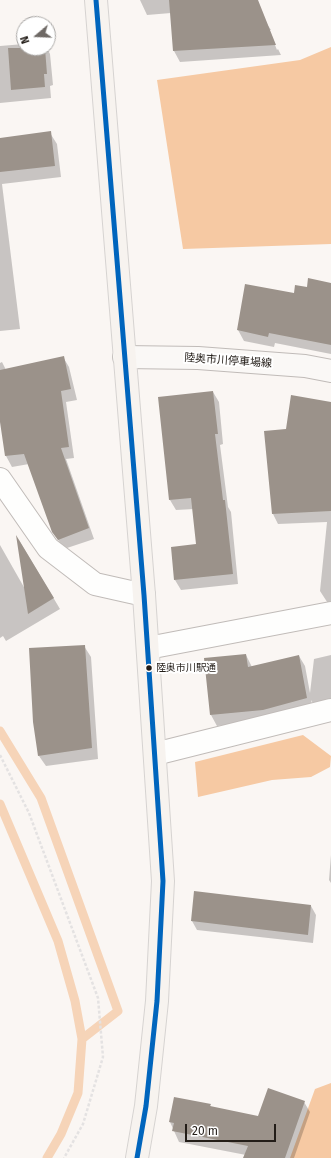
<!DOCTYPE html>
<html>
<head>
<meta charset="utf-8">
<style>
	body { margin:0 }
	#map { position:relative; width:331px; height:1158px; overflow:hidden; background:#faf6f3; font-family:"Fira Sans",sans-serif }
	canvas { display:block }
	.north { position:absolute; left:16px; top:16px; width:40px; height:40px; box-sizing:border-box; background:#fff; border:1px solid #a7a5a3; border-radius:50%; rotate:251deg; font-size:11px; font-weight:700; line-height:16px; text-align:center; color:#231d18 }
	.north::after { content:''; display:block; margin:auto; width:14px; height:18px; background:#6e6965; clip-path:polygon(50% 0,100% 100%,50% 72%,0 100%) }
	.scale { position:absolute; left:185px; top:1124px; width:91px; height:18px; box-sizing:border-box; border:2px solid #231d18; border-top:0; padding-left:5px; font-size:12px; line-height:14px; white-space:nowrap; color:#231d18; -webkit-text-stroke:3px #fff; paint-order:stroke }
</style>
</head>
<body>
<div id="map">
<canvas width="331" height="1158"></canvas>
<div class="north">N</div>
<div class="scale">20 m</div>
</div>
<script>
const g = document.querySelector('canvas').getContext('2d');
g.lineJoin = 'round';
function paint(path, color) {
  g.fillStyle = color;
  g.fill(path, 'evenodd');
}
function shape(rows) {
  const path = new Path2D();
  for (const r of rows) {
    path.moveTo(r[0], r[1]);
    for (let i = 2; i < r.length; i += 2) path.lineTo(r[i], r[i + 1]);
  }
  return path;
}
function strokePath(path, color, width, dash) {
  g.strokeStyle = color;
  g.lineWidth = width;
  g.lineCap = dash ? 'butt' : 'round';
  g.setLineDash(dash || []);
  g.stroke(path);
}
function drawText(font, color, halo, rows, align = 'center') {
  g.font = font + ' "Fira Sans","Noto Sans JP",sans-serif';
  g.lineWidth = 4;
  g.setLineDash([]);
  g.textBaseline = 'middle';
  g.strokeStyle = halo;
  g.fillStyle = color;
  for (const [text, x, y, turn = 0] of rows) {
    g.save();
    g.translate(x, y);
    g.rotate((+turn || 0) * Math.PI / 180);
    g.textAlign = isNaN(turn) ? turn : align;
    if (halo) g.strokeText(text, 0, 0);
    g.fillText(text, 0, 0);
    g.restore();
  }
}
const forest = shape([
	[331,47,331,244,183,249,157,80,300,60],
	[303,735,331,756,330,767,311,777,272,780,198,797,195,762],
	[331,1083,331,1158,290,1158,315,1089]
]);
const shadow = shape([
	[140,0,213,0,265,21,271,30,269,30,277,50,278,49,281,55,180,62,174,51,171,13,147,15],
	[24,44,24,48,47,48,50,54,53,85,50,86,51,98,0,103,0,46],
	[50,133,57,144,61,177,2,184,20,329,0,331,0,139],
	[331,284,331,354,275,343,274,347,244,341,238,330,246,285,294,294,307,289],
	[63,357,69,367,77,400,66,402,74,458,66,459,94,539,64,549,53,532,29,464,12,467,6,456,0,415,0,363,2,362,6,370],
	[213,392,219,402,223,444,220,445,228,507,231,512,238,584,181,590,175,580,197,545,194,509,176,510,170,500],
	[331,403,331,608,320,591,327,522,278,524,273,514,265,432,287,430],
	[19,540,60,609,6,641,3,636,0,638,0,545,25,589],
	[84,646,91,657,98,759,46,766,39,756],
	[246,655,252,667,299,656,305,666,310,693,314,659,331,655,331,704,316,708,311,700,313,709,269,720,217,726,211,715,205,659],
	[331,855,331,883,329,880],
	[195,892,311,906,316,915,313,943,197,930,192,921],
	[304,1102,310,1112,294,1158,244,1158,246,1155,179,1142,170,1122,210,1105,212,1108,259,1117]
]);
const stream = shape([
	[0,731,41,798,118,1011,82,1039,78,1093,61,1134,47,1158],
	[0,804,58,941,75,1001,82,1039]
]);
const building = shape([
	[169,0,258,0,276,45,173,51],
	[8,48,45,48,47,74,44,74,45,87,11,90],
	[51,131,55,166,0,172,0,138],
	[308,278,331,283,331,345,269,333,268,337,237,330,245,284,294,293,295,285,307,287],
	[64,356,71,389,61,391,69,447,61,448,89,528,58,540,52,532,24,454,5,456,0,422,0,370],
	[213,391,218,434,215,434,223,500,225,500,233,574,174,580,171,547,196,544,191,498,169,500,158,397],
	[291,395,331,402,331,511,272,514,264,431,286,429],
	[16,535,54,598,28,614],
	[85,645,92,748,38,756,33,722,29,648],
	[246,654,248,667,299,655,307,698,263,710,210,715,204,658],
	[194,891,311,905,308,935,191,921],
	[268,1088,305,1101,285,1158,243,1158,248,1146,172,1131,174,1123,169,1122,174,1097,211,1104,210,1106,258,1116]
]);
const path = shape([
	[0,755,29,813,98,998,103,1057,83,1124,64,1158]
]);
const minor = shape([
	[0,479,48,548,95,584,144,595],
	[148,648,331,613],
	[155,754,331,710]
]);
const secondary = shape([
	[124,357,198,358,305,366,331,371]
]);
const primary = shape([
	[96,0,144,595,163,881,157,1001,146,1106,137,1158]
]);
const bus1 = shape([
	[96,0,144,595,163,881,157,1001,146,1106,137,1158]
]);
const markers = [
	[149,668,3.5,"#231d18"]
];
const busNames = [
	["陸奥市川駅通",156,668]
];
const streetNames = [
	["陸奥市川停車場線",228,361,4]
];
paint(forest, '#f6c9a3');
paint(shadow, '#0003');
strokePath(stream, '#f6d4b8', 9);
paint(building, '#9b928a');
strokePath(minor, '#c0bbb8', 24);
strokePath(secondary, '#c0bbb8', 24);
strokePath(primary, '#d6d3d1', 24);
strokePath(path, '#e4e2e2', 2.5, [3, 2]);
strokePath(minor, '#fefefd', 22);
strokePath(secondary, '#faf8f6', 22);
strokePath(primary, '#f7f3ef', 22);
strokePath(bus1, '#0065bd', 5);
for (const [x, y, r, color] of markers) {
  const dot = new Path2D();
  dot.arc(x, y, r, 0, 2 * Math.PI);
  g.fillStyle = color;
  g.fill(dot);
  strokePath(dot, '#fff', 1.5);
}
drawText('10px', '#231d18', '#fff', busNames, 'left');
drawText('11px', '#231d18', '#fff', streetNames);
</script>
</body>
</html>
